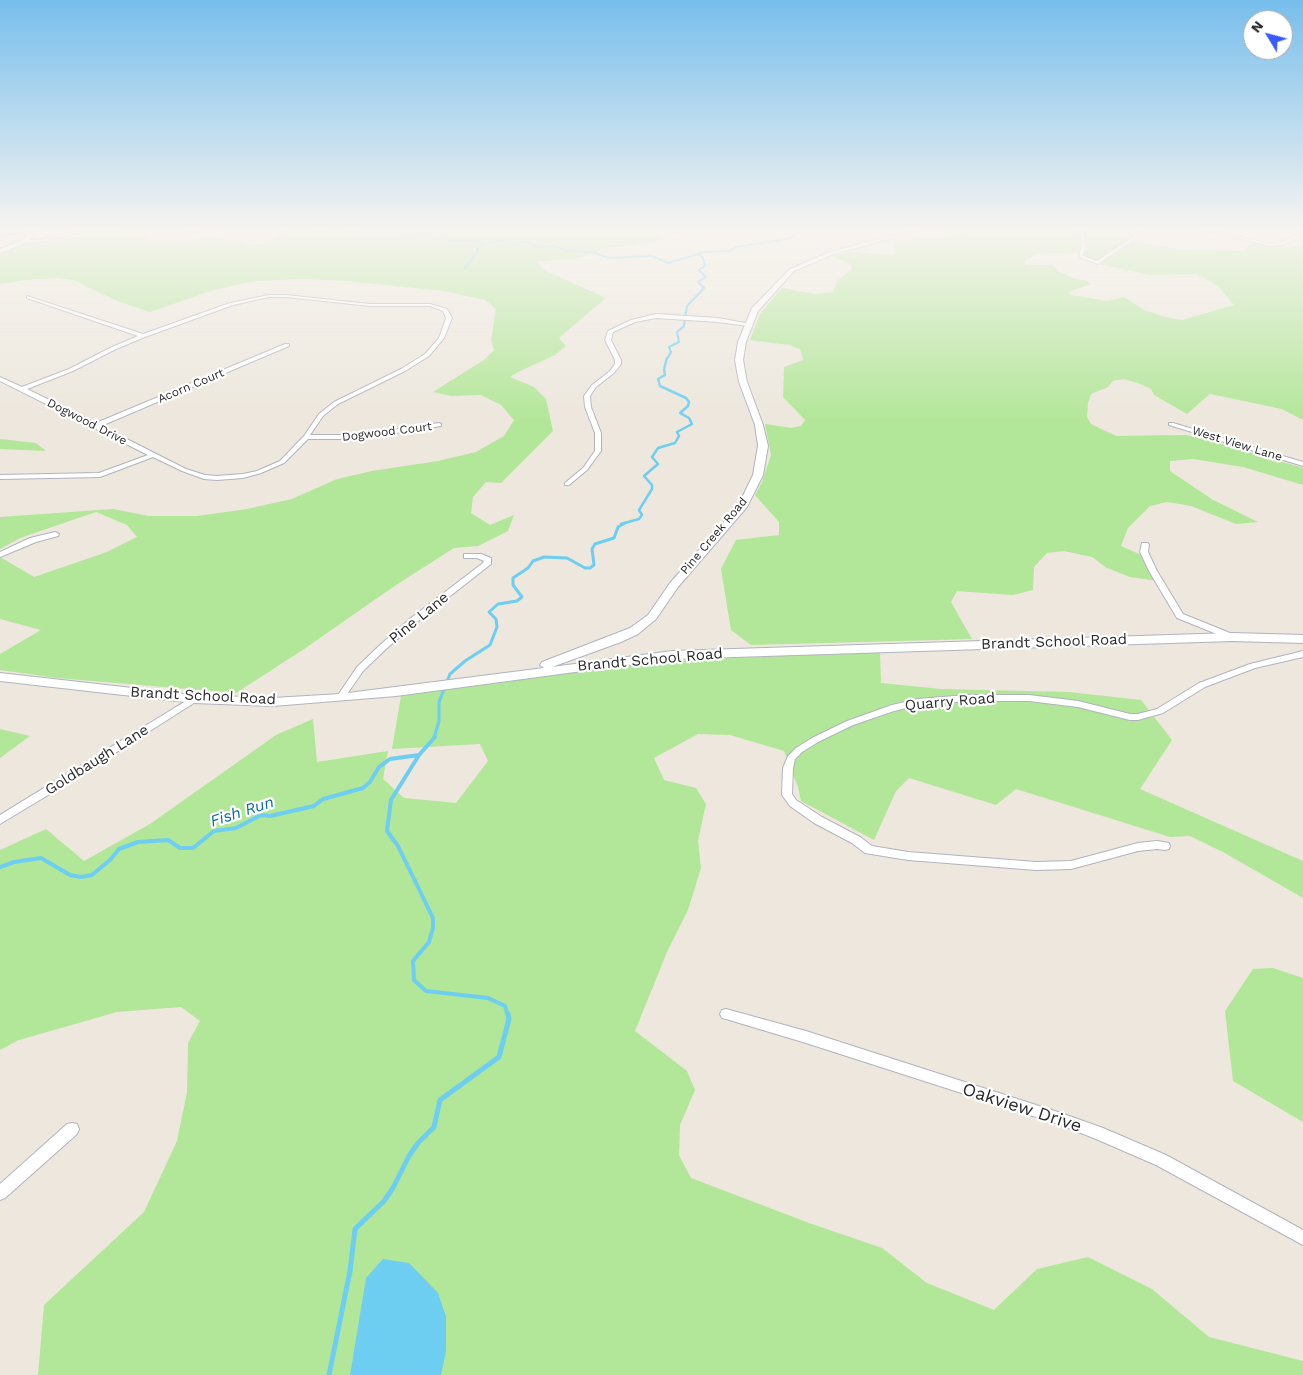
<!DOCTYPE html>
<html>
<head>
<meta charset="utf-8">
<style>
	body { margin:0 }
	#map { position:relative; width:1303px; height:1375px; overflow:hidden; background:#ede7dd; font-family:"Work Sans",sans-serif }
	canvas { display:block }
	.north { position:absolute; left:1243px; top:10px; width:50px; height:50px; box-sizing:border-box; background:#fff; border:1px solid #aaa; border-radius:50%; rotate:307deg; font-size:14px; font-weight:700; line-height:20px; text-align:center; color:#2b2b2b }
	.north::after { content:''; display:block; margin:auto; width:18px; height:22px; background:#385bff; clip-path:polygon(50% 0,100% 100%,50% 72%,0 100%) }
</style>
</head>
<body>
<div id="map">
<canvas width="1303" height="1375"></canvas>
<div class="north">N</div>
</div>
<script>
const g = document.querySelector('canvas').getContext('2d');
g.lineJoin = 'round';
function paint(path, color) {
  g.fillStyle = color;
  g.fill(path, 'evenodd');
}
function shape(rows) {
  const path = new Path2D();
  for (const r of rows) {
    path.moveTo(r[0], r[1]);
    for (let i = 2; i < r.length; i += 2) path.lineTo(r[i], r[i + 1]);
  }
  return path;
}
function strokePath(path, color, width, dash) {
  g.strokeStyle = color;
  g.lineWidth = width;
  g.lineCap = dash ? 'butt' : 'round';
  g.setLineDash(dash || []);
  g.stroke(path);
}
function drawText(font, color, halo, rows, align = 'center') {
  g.font = font + ' "Work Sans",sans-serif';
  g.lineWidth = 4.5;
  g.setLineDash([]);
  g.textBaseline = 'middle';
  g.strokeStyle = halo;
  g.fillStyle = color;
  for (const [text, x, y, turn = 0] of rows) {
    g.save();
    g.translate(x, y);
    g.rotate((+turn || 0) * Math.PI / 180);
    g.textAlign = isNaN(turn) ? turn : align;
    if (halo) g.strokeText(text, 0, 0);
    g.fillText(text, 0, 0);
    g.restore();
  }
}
const green = shape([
	[118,231,145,231,146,239,162,242,185,243,204,237,242,241,246,244,256,244,270,241,282,232,277,231,681,231,659,240,633,246,606,248,580,258,537,262,544,270,606,298,559,338,566,346,555,355,518,372,510,377,534,387,546,399,553,431,501,483,486,482,473,497,471,513,490,525,514,515,508,531,478,546,454,548,396,585,304,649,236,693,57,678,0,670,0,654,41,630,0,619,0,557,34,577,107,552,137,537,127,525,96,512,20,538,0,549,0,517,113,509,149,516,197,516,247,509,292,499,337,479,372,471,438,461,476,452,504,436,514,420,501,405,481,395,451,396,433,392,484,360,494,350,491,340,496,309,485,300,444,291,346,281,302,279,255,281,217,289,150,312,117,301,73,280,56,278,27,280,0,284,0,252,28,242,59,240],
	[969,231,1145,231,1131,241,1177,249,1245,251,1251,241,1271,245,1303,246,1303,420,1282,409,1210,394,1187,414,1154,395,1151,389,1138,383,1124,379,1113,381,1108,387,1091,394,1088,403,1087,417,1091,424,1116,436,1186,435,1204,439,1303,468,1303,485,1243,467,1193,459,1170,461,1170,471,1213,500,1258,522,1236,524,1191,506,1167,502,1150,506,1128,528,1121,546,1146,557,1159,581,1130,577,1107,568,1092,557,1064,551,1047,553,1034,567,1033,590,1013,595,957,591,951,602,972,639,751,645,731,630,721,569,736,540,779,535,779,522,755,495,762,482,771,455,765,424,791,428,801,426,805,420,783,397,784,367,803,360,800,349,789,345,750,340,760,314,782,288,815,294,833,292,837,281,852,269,851,264,831,256,852,252,893,255,897,251,893,244,917,238,938,239],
	[1082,252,1081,257,1089,262,1150,275,1196,274,1217,285,1234,305,1182,320,1165,317,1144,310,1124,297,1107,301,1071,295,1068,292,1091,284,1087,281,1073,278,1058,271,1053,265,1026,265,1025,261,1036,254],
	[0,439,36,443,46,451,0,449],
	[880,652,881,683,941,689,1069,692,1141,700,1172,740,1140,789,1303,861,1303,898,1223,852,1190,836,1170,837,1016,789,996,805,909,778,896,791,874,840,801,801,798,787,784,751,730,735,698,734,654,758,664,780,696,788,706,804,698,841,701,868,688,910,667,952,635,1031,687,1071,695,1090,680,1125,679,1155,691,1178,809,1223,882,1248,927,1283,994,1310,1037,1269,1088,1257,1152,1289,1209,1337,1303,1361,1303,1375,38,1375,44,1305,144,1212,177,1141,187,1092,188,1043,200,1021,181,1007,117,1012,19,1040,0,1050,0,850,46,829,84,861,150,824,276,735,313,719,317,762,388,751,383,779,404,798,456,803,488,761,480,744,392,749,401,696,660,661],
	[0,729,30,736,0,758],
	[1273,968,1303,978,1303,1122,1233,1081,1225,1011,1253,969]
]);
const water = shape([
	[383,1259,409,1263,438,1293,446,1317,446,1351,441,1375,350,1375,366,1278]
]);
const streamFar4 = shape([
	[284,231,286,231],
	[314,231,324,231],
	[350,231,370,234,393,233,407,236,438,233,452,241,477,241,485,244,507,239,512,243,527,242,537,247,554,246,565,250,595,253,609,258,652,256,668,263,704,252,730,251,736,247,787,239,792,237,796,231],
	[0,236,35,231],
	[465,268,477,253,477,249,485,244],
	[667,359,671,352,669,347,679,342,677,332,684,326,687,306,704,288,698,282,706,277,699,270,705,266,703,258,698,254]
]);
const streamFar3 = shape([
	[621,524,639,519,642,515,639,510,652,489,652,485,644,476,658,464,652,457,658,448,675,443,679,436,677,432,692,424,689,418,680,413,688,406,689,402,686,398,660,386,658,379,665,375,664,369,667,358]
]);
const streamFar2 = shape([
	[434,738,439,721,439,702,450,674,465,661,490,645,497,627,496,619,489,612,498,604,517,601,522,597,513,585,513,578,528,568,533,561,544,557,567,558,585,568,590,568,594,565,592,549,595,544,614,538,618,527,625,523]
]);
const streamFar1 = shape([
	[419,755,391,800,387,831,398,846,433,918,433,928,429,942,413,961,414,980,426,991,488,998,505,1006,508,1016],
	[0,867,14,862,41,858,70,875,81,877,92,875,110,860,119,849,138,842,168,840,180,848,193,848,214,831,236,828,261,815,270,816,314,806,323,799,363,788,370,782,379,767,390,759,419,755,435,737]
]);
const stream = shape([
	[329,1375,350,1271,355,1229,384,1201,393,1188,409,1156,418,1143,434,1127,440,1100,499,1057,509,1019,508,1014]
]);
const street = shape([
	[77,231,115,231,113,232,78,233,39,242,26,242,24,241,26,240,39,240,77,231],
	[189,231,193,231,195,233,191,234,189,231],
	[1079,231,1083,231,1086,245,1083,256,1097,261,1142,231,1147,231,1098,264,1079,257,1082,245,1079,231],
	[1207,231,1215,231,1271,244,1282,242,1303,232,1303,235,1285,244,1271,246,1207,231],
	[269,295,286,295,370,304,430,304,447,309,452,318,444,338,429,356,405,371,338,404,323,416,310,435,357,435,439,423,441,424,441,426,357,439,308,439,284,463,261,473,243,478,217,480,204,479,182,471,153,457,100,477,0,479,0,475,99,473,148,455,0,381,0,377,22,387,69,369,112,347,138,336,27,298,27,296,143,334,230,303,269,295],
	[269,297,286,297,370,306,430,306,443,311,446,318,439,338,425,354,401,369,334,402,319,414,304,436,280,461,257,471,243,474,217,476,205,475,186,469,101,426,289,346,289,344,285,344,96,423,27,389,73,371,116,349,145,337,233,305,269,297],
	[656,314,718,318,751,324,748,326,718,322,656,318,635,322,613,332,611,340,621,360,621,364,614,373,596,387,590,396,591,407,601,433,601,451,587,470,569,485,565,485,565,483,583,468,595,451,595,433,585,407,584,396,592,385,610,371,615,364,615,360,605,340,608,331,631,320,656,314],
	[1169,423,1173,423,1303,462,1303,466,1169,425,1169,423],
	[55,532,59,534,58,536,36,542,0,557,0,552,30,538,55,532],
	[1142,543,1148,543,1149,545,1148,552,1157,571,1183,614,1235,635,1236,637,1235,639,1229,639,1177,618,1149,571,1140,552,1142,543],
	[464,554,481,554,491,558,491,564,417,622,386,649,363,671,343,700,337,700,336,698,357,667,380,645,411,618,483,563,484,561,477,558,464,558,464,554],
	[1303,651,1303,657,1255,668,1205,687,1163,713,1138,720,1130,720,1078,707,1029,701,968,701,918,705,894,711,853,725,818,742,802,752,795,759,793,768,792,794,796,800,822,817,860,837,872,846,908,852,1036,862,1071,861,1138,843,1157,841,1169,843,1170,846,1169,849,1165,850,1157,849,1138,851,1071,869,1036,870,908,860,865,853,852,843,814,823,790,806,782,795,783,768,788,756,796,748,812,738,847,721,892,705,918,699,968,695,1029,695,1078,701,1130,714,1138,714,1157,709,1199,683,1250,664,1303,651],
	[194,696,197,697,198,699,197,701,73,780,0,824,0,815,194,696],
	[726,1009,806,1031,1061,1113,1103,1128,1166,1155,1303,1230,1303,1245,1156,1165,1096,1139,1061,1125,806,1043,726,1019,722,1018,720,1014,722,1010,726,1009],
	[72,1123,77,1124,79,1129,77,1134,5,1198,0,1200,0,1184,67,1124,72,1123]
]);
const secondary = shape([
	[23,231,29,231,33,235,28,242,0,253,0,249,24,240,27,235,23,231],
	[908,231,918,231,834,254,794,271,758,311,746,342,743,360,747,382,763,425,768,446,763,475,747,507,678,587,656,619,638,634,621,642,552,667,672,651,1232,633,1303,635,1303,643,1232,641,672,659,396,696,273,706,194,703,0,681,0,673,194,695,273,698,340,694,544,668,540,665,542,662,630,628,648,615,670,583,738,506,753,475,758,446,755,425,739,382,735,360,738,342,752,308,790,269,830,252,908,231]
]);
const farStreetnames = [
	["Acorn Court",191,386,-23],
	["Dogwood Drive",87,422,27],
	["Dogwood Court",387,432,-7],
	["West View Lane",1237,444,17],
	["Pine Creek Road",714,536,-50]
];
const streetNames = [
	["Pine Lane",419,618,-39],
	["Brandt School Road",1054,642,-2],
	["Brandt School Road",650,660,-5],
	["Brandt School Road",203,696,3],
	["Quarry Road",950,702,-5],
	["Goldbaugh Lane",97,760,-32]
];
const waterNames = [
	["Fish Run",242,812,-18]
];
const nearStreetnames = [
	["Oakview Drive",1022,1108,18]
];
paint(green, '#b2e698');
paint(water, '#6dcef2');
strokePath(streamFar4, '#6dcef2', 2);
strokePath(streamFar3, '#6dcef2', 2.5);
strokePath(streamFar2, '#6dcef2', 3);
strokePath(streamFar1, '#6dcef2', 4);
strokePath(stream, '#6dcef2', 5);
strokePath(street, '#b1b3bf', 2);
strokePath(secondary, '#b1b3bf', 2);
paint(street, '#fff');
paint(secondary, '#fff');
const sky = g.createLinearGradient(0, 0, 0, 424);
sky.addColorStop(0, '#77beec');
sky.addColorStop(0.54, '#f7f4f0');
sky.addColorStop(1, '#f7f4f000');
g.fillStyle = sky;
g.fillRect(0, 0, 1303, 424);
drawText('12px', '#2b2b2b', '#fff', farStreetnames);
drawText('15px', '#2b2b2b', '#fff', streetNames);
drawText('italic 16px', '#096ba1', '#fff', waterNames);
drawText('18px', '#2b2b2b', '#fff', nearStreetnames);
</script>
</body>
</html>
